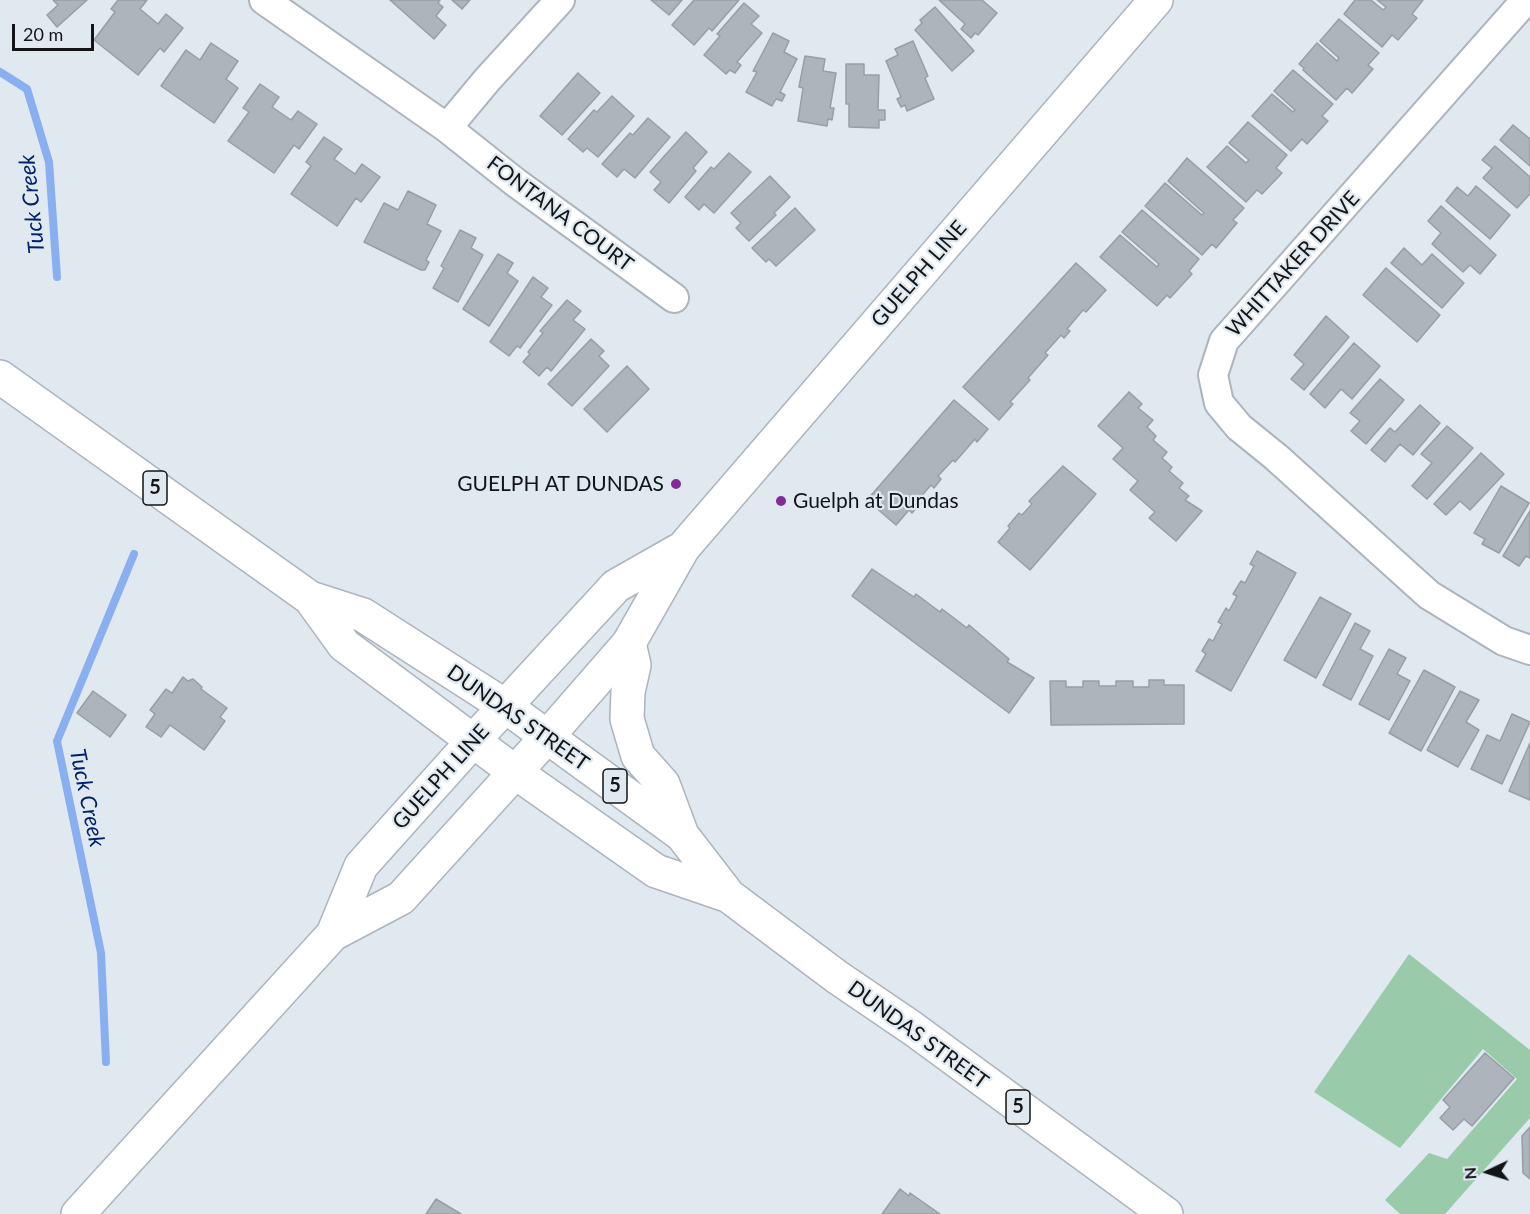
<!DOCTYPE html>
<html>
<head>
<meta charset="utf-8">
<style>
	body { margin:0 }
	#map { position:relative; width:1530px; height:1214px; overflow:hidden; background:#e0e8f0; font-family:Lato,sans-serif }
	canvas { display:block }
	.north { position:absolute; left:1458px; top:1142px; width:60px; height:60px; -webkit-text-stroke:4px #e0e8f0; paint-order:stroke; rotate:266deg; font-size:16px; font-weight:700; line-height:24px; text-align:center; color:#121417 }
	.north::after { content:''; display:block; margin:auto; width:21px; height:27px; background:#121417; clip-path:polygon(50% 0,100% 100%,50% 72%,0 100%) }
	.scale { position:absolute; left:12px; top:24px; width:82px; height:27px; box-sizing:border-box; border:3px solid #121417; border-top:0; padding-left:8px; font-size:18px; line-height:21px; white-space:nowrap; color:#121417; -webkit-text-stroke:4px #e0e8f0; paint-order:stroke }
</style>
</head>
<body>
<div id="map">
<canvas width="1530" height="1214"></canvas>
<div class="north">N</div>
<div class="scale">20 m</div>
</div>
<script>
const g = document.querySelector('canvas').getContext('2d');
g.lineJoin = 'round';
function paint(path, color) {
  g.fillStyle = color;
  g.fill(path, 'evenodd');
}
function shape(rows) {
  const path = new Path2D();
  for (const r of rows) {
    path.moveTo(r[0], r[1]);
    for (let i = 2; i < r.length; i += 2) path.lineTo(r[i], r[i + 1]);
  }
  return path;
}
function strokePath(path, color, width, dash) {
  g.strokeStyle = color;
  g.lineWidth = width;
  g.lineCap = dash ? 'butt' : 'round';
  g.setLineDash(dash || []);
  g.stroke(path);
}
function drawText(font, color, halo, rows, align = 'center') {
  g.font = font + ' Lato,sans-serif';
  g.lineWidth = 4.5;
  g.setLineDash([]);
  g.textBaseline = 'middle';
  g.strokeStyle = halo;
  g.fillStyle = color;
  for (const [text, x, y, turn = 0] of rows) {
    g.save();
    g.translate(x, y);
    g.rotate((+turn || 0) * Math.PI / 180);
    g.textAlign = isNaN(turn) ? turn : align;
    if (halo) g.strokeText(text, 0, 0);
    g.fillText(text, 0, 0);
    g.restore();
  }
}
const green = shape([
	[1409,954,1530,1050,1530,1118,1445,1214,1400,1214,1385,1200,1429,1153,1447,1159,1517,1079,1483,1049,1400,1148,1314,1092]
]);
const stream = shape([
	[0,72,27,89,49,162,57,277],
	[106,1062,101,953,57,741,134,554]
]);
const building = shape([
	[53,0,87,0,57,27,47,15,58,5,53,0],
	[118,0,147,0,140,9,158,24,166,14,183,28,164,52,160,48,138,75,94,40,115,12,111,9,118,0],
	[390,0,440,0,438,3,443,7,436,16,446,25,434,39,390,0],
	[452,0,470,0,462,9,452,0],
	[651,0,682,0,669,15,651,0],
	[694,0,739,0,712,31,709,28,694,45,672,25,694,0],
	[939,0,982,0,997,13,978,35,975,33,971,38,961,29,965,24,939,0],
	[1355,0,1371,0,1383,10,1386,7,1377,0,1423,0,1412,14,1417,18,1398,40,1392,35,1382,47,1344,14,1355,0],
	[744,3,759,16,751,24,762,33,737,62,741,65,735,73,730,70,726,74,704,55,720,36,717,34,744,3],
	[935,7,974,51,952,71,915,30,922,23,920,20,935,7],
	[1339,19,1379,53,1368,65,1373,69,1352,93,1347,88,1336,100,1303,70,1304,68,1299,64,1317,43,1337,61,1339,58,1320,41,1339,19],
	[773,33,789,41,784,52,797,59,780,92,785,95,782,101,776,99,772,106,746,92,757,72,753,71,773,33],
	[913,41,928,76,925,78,934,99,907,111,905,105,901,107,897,99,901,97,886,61,898,55,895,49,913,41],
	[211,43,238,61,226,79,238,88,214,123,161,86,186,50,200,60,211,43],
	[805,56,825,59,823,71,836,73,830,108,834,108,832,120,828,119,827,126,798,121,803,88,799,87,805,56],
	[846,64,864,64,864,75,879,75,878,110,885,110,885,120,879,120,879,128,849,127,849,104,846,104,846,64],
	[1293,70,1333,104,1322,116,1328,121,1307,144,1302,139,1291,151,1252,116,1272,94,1293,112,1295,110,1274,91,1293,70],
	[578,73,600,93,562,135,540,116,578,73],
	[260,84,279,97,272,107,291,120,298,111,317,124,299,149,294,145,274,173,228,141,249,112,243,108,260,84],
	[612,96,634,116,598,157,587,148,583,152,568,139,594,110,597,112,612,96],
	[648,118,670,137,635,178,624,169,617,177,602,164,630,133,633,135,648,118],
	[1248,122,1287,155,1276,168,1282,173,1262,194,1257,190,1246,202,1207,167,1227,146,1246,163,1249,160,1229,143,1248,122],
	[1513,125,1530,139,1530,166,1500,140,1513,125],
	[686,132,707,152,693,168,696,171,669,203,654,190,661,182,650,172,686,132],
	[324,137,342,149,334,159,355,174,362,164,380,177,361,202,356,198,337,226,291,194,311,166,306,162,324,137],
	[1495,146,1530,177,1530,194,1517,208,1483,178,1492,168,1482,160,1495,146],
	[729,153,751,172,714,213,704,204,699,210,685,197,711,167,714,169,729,153],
	[1187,158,1244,208,1233,220,1237,223,1216,248,1212,244,1202,255,1145,206,1165,183,1202,215,1204,213,1168,181,1187,158],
	[770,176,790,197,774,213,776,215,749,241,736,228,741,223,731,213,770,176],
	[1476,186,1510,215,1490,239,1446,201,1457,187,1468,196,1476,186],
	[408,191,436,205,427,224,441,231,426,260,429,262,425,270,421,270,364,242,384,203,398,210,408,191],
	[1441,206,1496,255,1480,274,1470,265,1463,272,1432,244,1441,233,1428,221,1441,206],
	[795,208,815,230,776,266,769,259,766,262,752,248,795,208],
	[1142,210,1199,259,1189,271,1192,274,1170,298,1167,295,1157,306,1100,257,1120,235,1157,267,1159,264,1122,232,1142,210],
	[460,230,476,238,471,248,483,255,458,302,433,288,444,268,441,266,460,230],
	[1404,248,1422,265,1432,254,1464,283,1442,308,1391,263,1404,248],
	[498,254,513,263,507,273,518,281,489,326,463,309,498,254],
	[1076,263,1106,290,1086,312,1083,310,1067,329,1070,331,1064,338,1061,335,1045,353,1048,355,1028,378,1030,380,1010,402,1013,404,999,420,963,387,1076,263],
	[1386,268,1440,315,1417,342,1363,295,1386,268],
	[533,277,548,288,541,297,552,305,520,348,517,346,509,356,490,342,533,277],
	[567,300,581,311,573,320,585,329,551,371,547,367,539,376,523,362,530,354,528,352,543,333,540,331,567,300],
	[1326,316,1349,337,1304,390,1291,379,1304,364,1294,355,1326,316],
	[591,339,604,351,599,356,609,366,572,406,548,384,591,339],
	[1354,343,1380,366,1352,399,1341,389,1325,408,1310,394,1354,343],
	[627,366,649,389,607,432,584,409,627,366],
	[1380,379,1404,400,1366,444,1351,431,1360,421,1350,413,1380,379],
	[1129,392,1142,404,1138,408,1153,420,1147,427,1156,436,1153,440,1167,452,1162,458,1172,467,1169,471,1183,483,1179,488,1189,496,1185,500,1202,511,1176,541,1149,518,1155,512,1130,490,1138,481,1113,459,1123,448,1098,426,1129,392],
	[954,400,988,429,977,442,975,439,955,462,953,460,938,476,941,479,934,488,931,485,918,500,921,503,912,513,909,510,896,525,867,500,954,400],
	[1420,405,1440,423,1413,455,1400,444,1385,462,1371,450,1390,428,1395,432,1420,405],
	[1447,426,1473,448,1427,499,1412,486,1432,463,1421,454,1447,426],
	[1481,453,1504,474,1470,510,1460,501,1446,515,1434,504,1481,453],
	[1063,466,1096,494,1030,570,998,542,1010,528,1008,526,1019,513,1022,515,1032,504,1029,501,1063,466],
	[1501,486,1529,503,1499,553,1482,544,1485,539,1474,533,1501,486],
	[1530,511,1530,558,1526,556,1519,566,1503,556,1530,511],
	[1257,551,1296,573,1231,691,1196,671,1206,654,1202,651,1209,639,1213,641,1222,624,1218,622,1226,608,1229,611,1237,596,1233,594,1241,581,1245,583,1254,566,1250,564,1257,551],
	[872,569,914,597,916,594,940,612,942,609,967,628,969,625,1009,659,1007,662,1034,678,1009,713,852,596,872,569],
	[1320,597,1351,614,1316,678,1284,660,1320,597],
	[1355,623,1370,631,1360,649,1373,656,1351,700,1323,685,1355,623],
	[1389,649,1406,658,1397,674,1410,681,1389,720,1359,704,1389,649],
	[1424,670,1455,687,1421,751,1389,733,1424,670],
	[183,677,188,681,193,679,202,687,201,689,227,708,220,717,225,721,204,750,170,725,161,737,146,727,155,714,150,710,166,689,172,693,183,677],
	[1149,680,1164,680,1164,685,1184,685,1184,724,1051,725,1050,681,1066,681,1066,687,1083,687,1083,681,1099,681,1099,686,1116,686,1116,681,1133,681,1133,687,1149,687,1149,680],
	[93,691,126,715,110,737,77,713,93,691],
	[1460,691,1479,700,1466,722,1479,730,1458,767,1427,750,1460,691],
	[1512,714,1530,722,1502,784,1471,769,1487,735,1500,741,1512,714],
	[1530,743,1530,800,1509,791,1530,743],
	[1485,1053,1514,1078,1472,1126,1464,1119,1453,1130,1440,1118,1450,1107,1443,1100,1485,1053],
	[1530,1127,1530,1179,1523,1173,1522,1136,1530,1127],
	[900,1189,909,1196,910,1193,940,1214,882,1214,900,1189],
	[436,1199,461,1214,426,1214,436,1199]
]);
const minor = shape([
	[264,0,447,128,515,182,674,298],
	[1526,0,1224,341,1213,375,1219,403,1239,427,1276,457,1429,595,1504,641,1530,650],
	[447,128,487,80,560,0]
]);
const secondary = shape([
	[333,934,401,898,547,737,629,643,683,548,1156,0],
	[78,1214,333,934,361,866,473,741,616,586,683,548]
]);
const primary = shape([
	[0,377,310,598,363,615,505,706,682,835,729,896,837,977,912,1028,1166,1214],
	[310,598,344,645,515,772,656,871,729,896],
	[629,643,634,665,628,692,627,719,638,756,663,784,682,835]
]);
const markers = [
	[676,484,6,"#822b98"],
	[781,501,6,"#822b98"]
];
const shields = [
	[155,488,24],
	[615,786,24],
	[1018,1107,24]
];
const shieldNames = [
	["5",155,488],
	["5",615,786],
	["5",1018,1107]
];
const streetNames = [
	["FONTANA COURT",560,214,37],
	["WHITTAKER DRIVE",1293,264,-48],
	["GUELPH LINE",919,274,-49],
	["DUNDAS STREET",518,718,35],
	["GUELPH LINE",441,777,-48],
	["DUNDAS STREET",918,1035,36]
];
const poiNames = [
	["GUELPH AT DUNDAS",664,484],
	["Guelph at Dundas",793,501,"left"]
];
const waterNames = [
	["Tuck Creek",32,204,-96],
	["Tuck Creek",87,798,78]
];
paint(green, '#99cbab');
strokePath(stream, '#89aff1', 8);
paint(building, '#adb4bc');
strokePath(building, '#979ea6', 1.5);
strokePath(minor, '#adb4bd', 32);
strokePath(secondary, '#adb4bd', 36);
strokePath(primary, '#adb4bd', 36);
strokePath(minor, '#fff', 28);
strokePath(secondary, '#fff', 33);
strokePath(primary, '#fff', 33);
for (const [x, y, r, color] of markers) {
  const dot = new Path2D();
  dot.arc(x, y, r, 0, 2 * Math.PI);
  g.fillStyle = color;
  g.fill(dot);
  strokePath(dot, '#e0e8f0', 2);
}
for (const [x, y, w] of shields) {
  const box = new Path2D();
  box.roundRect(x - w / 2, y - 17, w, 34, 4.5);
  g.fillStyle = '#e0e8f0';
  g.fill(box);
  strokePath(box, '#121417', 1.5);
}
drawText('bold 20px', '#121417', null, shieldNames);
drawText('21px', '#121417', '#e0e8f0', streetNames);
drawText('21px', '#121417', '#e0e8f0', poiNames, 'right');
drawText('italic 22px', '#00206b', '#e0e8f0', waterNames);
</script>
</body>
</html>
